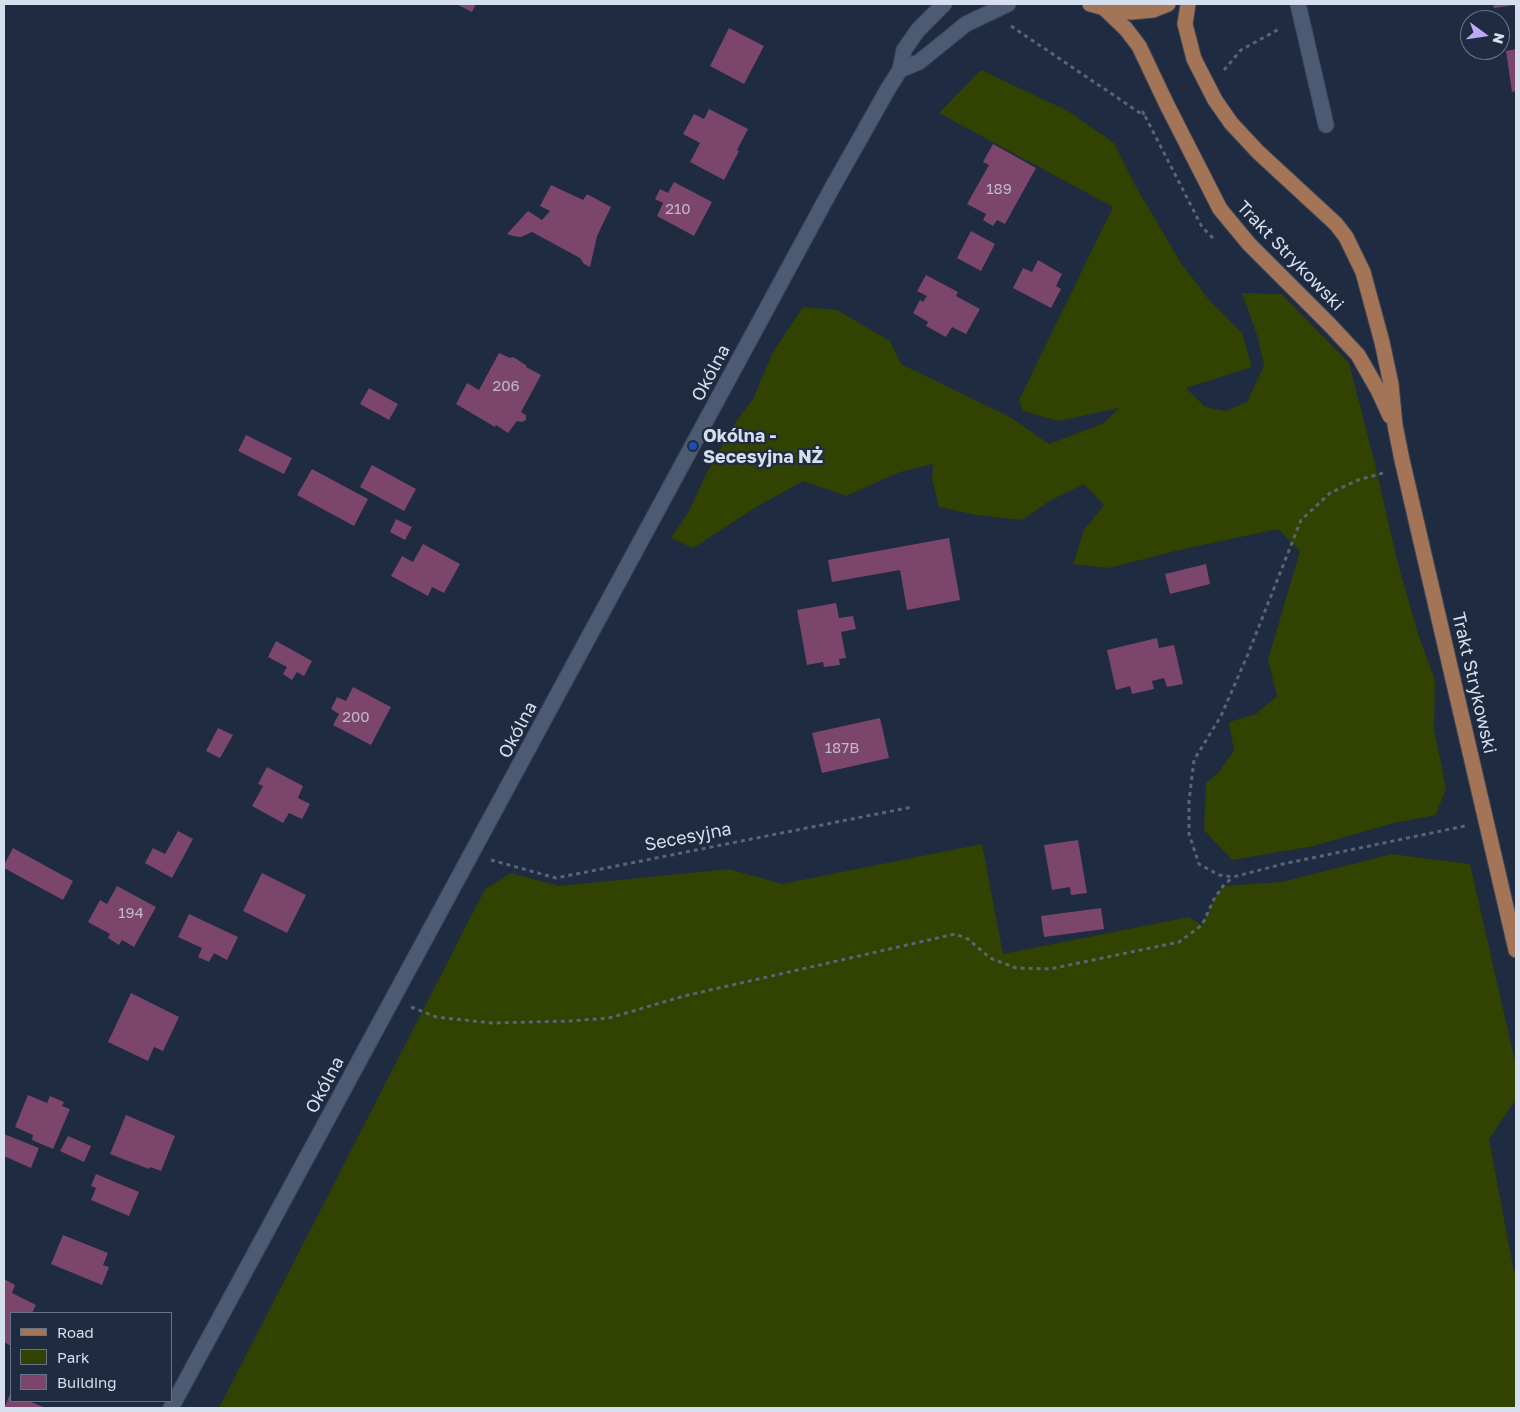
<!DOCTYPE html>
<html>
<head>
<meta charset="utf-8">
<style>
	body { margin:0 }
	#map { position:relative; width:1520px; height:1412px; overflow:hidden; background:#1e2b40; font-family:"Golos Text",sans-serif }
	canvas { display:block }
	.frame { position:absolute; inset:0; border:5px solid #d6dfed; pointer-events:none }
	.legend { position:absolute; left:10px; top:1312px; width:162px; height:90px; box-sizing:border-box; background:#1e2b40; border:1px solid #687385; margin:0; padding:6px 9px; list-style:none; font-size:15px; color:#d6dfed }
	.legend li { display:flex; align-items:center; gap:10px; height:25px }
	.legend b { width:25px; border:1px solid #687385 }
	.north { position:absolute; left:1460px; top:10px; width:50px; height:50px; box-sizing:border-box; background:#1e2b40; border:1px solid #687385; border-radius:50%; rotate:104deg; font-size:14px; font-weight:700; line-height:20px; text-align:center; color:#d6dfed }
	.north::after { content:''; display:block; margin:auto; width:18px; height:22px; background:#bfa8f4; clip-path:polygon(50% 0,100% 100%,50% 72%,0 100%) }
</style>
</head>
<body>
<div id="map">
<canvas width="1520" height="1412"></canvas>
<div class="frame"></div>
<ul class="legend">
<li><b style="height:6px;background:#a47456"></b>Road</li>
<li><b style="height:14px;background:#324200"></b>Park</li>
<li><b style="height:14px;background:#7b456c"></b>Building</li>
</ul>
<div class="north">N</div>
</div>
<script>
const g = document.querySelector('canvas').getContext('2d');
g.lineJoin = 'round';
function paint(path, color) {
  g.fillStyle = color;
  g.fill(path, 'evenodd');
}
function shape(rows) {
  const path = new Path2D();
  for (const r of rows) {
    path.moveTo(r[0], r[1]);
    for (let i = 2; i < r.length; i += 2) path.lineTo(r[i], r[i + 1]);
  }
  return path;
}
function strokePath(path, color, width, dash) {
  g.strokeStyle = color;
  g.lineWidth = width;
  g.lineCap = dash ? 'butt' : 'round';
  g.setLineDash(dash || []);
  g.stroke(path);
}
function drawText(font, color, halo, rows, align = 'center') {
  g.font = font + ' "Golos Text",sans-serif';
  g.lineWidth = 4.5;
  g.setLineDash([]);
  g.textBaseline = 'middle';
  g.strokeStyle = halo;
  g.fillStyle = color;
  for (const [text, x, y, turn = 0] of rows) {
    g.save();
    g.translate(x, y);
    g.rotate((+turn || 0) * Math.PI / 180);
    g.textAlign = isNaN(turn) ? turn : align;
    if (halo) g.strokeText(text, 0, 0);
    g.fillText(text, 0, 0);
    g.restore();
  }
}
const green = shape([
	[981,70,1068,111,1114,143,1135,185,1181,263,1210,301,1242,333,1252,367,1186,388,1205,407,1226,411,1247,402,1264,366,1258,338,1242,293,1282,294,1349,363,1374,460,1398,564,1418,634,1435,680,1434,729,1446,788,1436,815,1394,823,1314,846,1232,860,1204,830,1206,783,1218,773,1234,751,1229,722,1256,714,1277,696,1268,660,1300,551,1278,529,1175,551,1109,568,1073,564,1084,530,1104,505,1084,484,1051,500,1022,520,976,515,939,507,932,479,933,464,900,472,846,496,803,481,758,506,693,548,671,538,689,511,707,472,735,423,753,399,773,352,803,307,837,310,890,341,901,364,1010,417,1049,444,1104,423,1119,408,1058,421,1023,411,1019,400,1113,207,939,113],
	[982,844,1003,954,1189,917,1202,925,1214,899,1223,886,1282,882,1392,854,1470,864,1516,1066,1516,1099,1489,1139,1514,1272,1516,1273,1516,1408,219,1408,485,889,511,873,559,886,729,869,782,884]
]);
const building = shape([
	[456,4,476,4,472,12],
	[1493,4,1516,4,1516,5,1494,8],
	[729,28,764,46,744,84,710,66],
	[1516,49,1516,91,1512,92,1506,51],
	[709,109,748,129,737,150,739,151,724,180,690,162,700,143,683,134,694,114,704,119],
	[993,144,1036,168,1005,224,997,220,993,226,983,220,986,214,967,204,989,165,983,162],
	[674,182,712,202,694,236,657,216,663,203,655,199,660,189,668,193],
	[551,185,583,200,587,194,611,207,597,236,590,267,584,264,580,258,532,232,521,237,513,236,507,234,528,211,542,220,550,211,540,206],
	[971,231,995,244,981,271,957,258],
	[1038,260,1062,274,1056,286,1061,289,1051,308,1013,288,1023,268,1032,272],
	[926,275,958,292,956,296,980,309,966,334,952,327,946,337,926,326,928,322,913,313,920,300,923,302,927,296,917,291],
	[499,353,510,358,512,357,515,358,527,366,526,367,541,375,521,412,526,415,526,420,522,422,517,421,508,433,496,425,495,427,456,404,467,383,479,390],
	[369,388,398,404,389,420,360,404],
	[246,435,292,458,284,474,238,451],
	[372,465,416,489,404,511,360,487],
	[312,469,368,499,354,526,297,495],
	[396,519,412,527,405,540,390,532],
	[949,538,960,600,907,610,900,570,832,582,828,560],
	[423,544,460,564,444,593,432,587,428,596,391,576,402,556,413,562],
	[1206,564,1210,584,1170,594,1165,574],
	[836,603,839,618,853,616,856,629,841,632,846,658,839,659,840,665,824,667,823,662,807,665,797,610],
	[1157,638,1159,648,1174,645,1183,684,1167,687,1164,678,1152,681,1154,689,1132,694,1130,686,1116,690,1107,650],
	[276,641,312,661,304,676,297,672,292,680,283,674,287,667,268,657],
	[353,687,391,707,371,745,333,725,339,714,331,709,337,697,346,701],
	[880,718,889,758,822,773,812,733],
	[218,728,233,735,220,758,206,751],
	[267,767,303,786,298,798,310,804,302,819,289,813,283,823,252,806,263,786,258,784],
	[178,831,193,839,172,878,145,863,153,848,165,854],
	[1078,840,1087,893,1071,895,1070,887,1052,890,1044,845],
	[13,848,73,881,63,900,4,868,4,865],
	[262,873,306,895,287,933,243,911],
	[117,886,156,907,134,947,122,940,119,945,108,938,110,934,88,922,100,900,107,904],
	[1101,908,1104,929,1044,937,1041,916],
	[189,914,238,937,227,960,214,953,209,962,198,957,202,948,178,937],
	[131,993,179,1017,163,1051,154,1047,148,1061,108,1042],
	[28,1095,47,1103,50,1096,64,1102,62,1106,70,1109,53,1149,32,1140,33,1135,15,1127],
	[126,1115,175,1136,161,1171,150,1167,149,1169,110,1154],
	[4,1134,39,1148,31,1168,4,1156],
	[68,1136,91,1146,84,1162,60,1151],
	[96,1174,139,1192,129,1216,91,1200,96,1188,91,1186],
	[63,1235,108,1253,103,1265,109,1267,102,1285,51,1264],
	[4,1279,15,1285,12,1293,36,1305,32,1313,11,1313,11,1346,4,1342],
	[11,1392,11,1401,28,1401,46,1408,4,1408]
]);
const path = shape([
	[1011,26,1143,115],
	[1224,70,1241,50,1281,28],
	[1144,115,1143,112,1202,227,1214,239],
	[1383,473,1358,480,1330,493,1301,520,1248,654,1221,716,1194,760,1189,801,1189,834,1199,864,1219,875,1233,877,1283,864,1465,826],
	[491,860,556,878,912,807],
	[411,1007,436,1017,492,1023,570,1021,609,1018,684,996,955,934,968,939,990,958,1016,968,1050,969,1179,942,1202,925,1214,899,1223,886,1233,877]
]);
const minor = shape([
	[1298,4,1326,125],
	[900,70,919,62,966,24,1008,4],
	[171,1408,832,188,888,89,900,70,904,50,918,30,944,4]
]);
const major = shape([
	[1090,4,1112,10,1132,12,1153,10,1168,4],
	[1188,4,1185,24,1194,59,1215,100,1231,123,1258,152,1336,224,1346,237,1363,272,1382,342,1391,384,1395,425,1402,460,1516,950],
	[1103,7,1126,29,1139,46,1167,105,1220,209,1249,244,1330,325,1358,355,1378,390,1390,416]
]);
const markers = [
	[693,446,5,"#1a4fb4"]
];
const numberNames = [
	["189",999,189],
	["210",678,209],
	["206",506,386],
	["200",356,717],
	["187B",842,748],
	["194",131,913]
];
const streetNames = [
	["Trakt Strykowski",1290,256,46],
	["Okólna",711,373,-62],
	["Trakt Strykowski",1474,683,77],
	["Okólna",518,730,-62],
	["Secesyjna",688,837,-11],
	["Okólna",325,1085,-62]
];
const poiNames = [
	["Okólna -",703,436],
	["Secesyjna NŻ",703,457]
];
paint(green, '#324200');
paint(building, '#7b456c');
strokePath(minor, '#3d485a', 17);
strokePath(major, '#3d485a', 17);
strokePath(path, '#586477', 3, [4, 4]);
strokePath(minor, '#4c5b73', 15);
strokePath(major, '#a47456', 15);
for (const [x, y, r, color] of markers) {
  const dot = new Path2D();
  dot.arc(x, y, r, 0, 2 * Math.PI);
  g.fillStyle = color;
  g.fill(dot);
  strokePath(dot, '#1e2b40', 2);
}
drawText('15px', '#bfb8cd', null, numberNames);
drawText('18px', '#d6dfed', '#1e2b40', streetNames);
drawText('bold 18px', '#d6dfed', '#1e2b40', poiNames, 'left');
</script>
</body>
</html>
